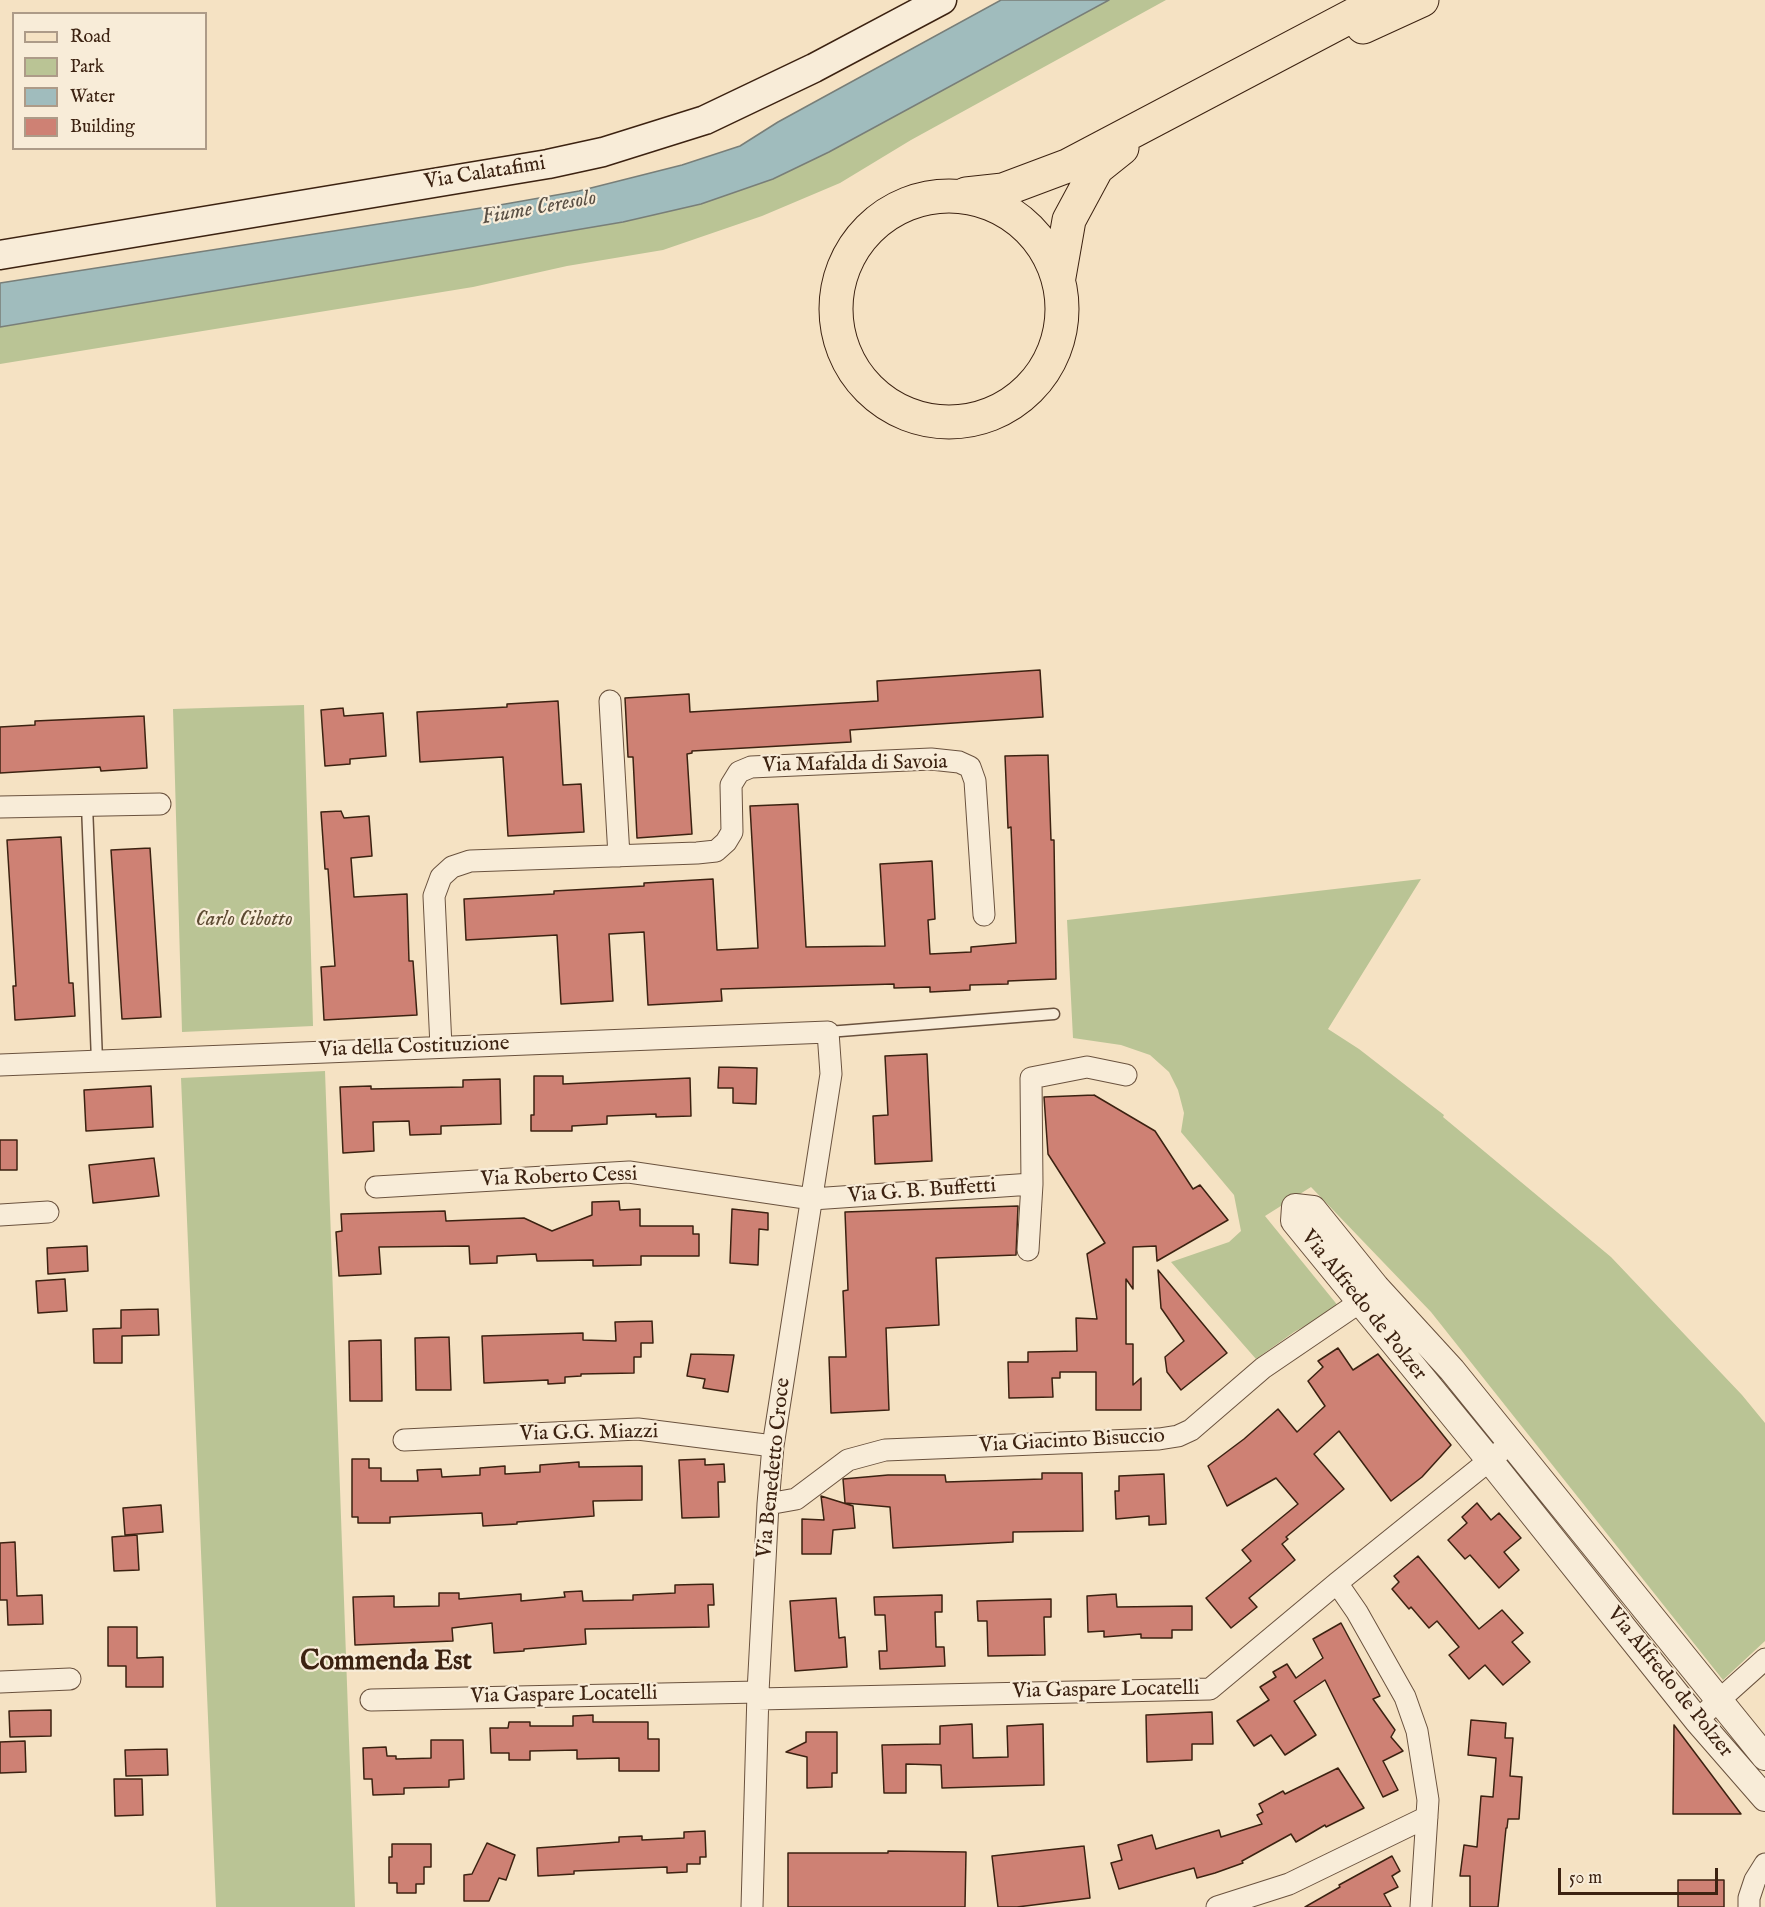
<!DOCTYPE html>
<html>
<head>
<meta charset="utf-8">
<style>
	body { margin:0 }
	#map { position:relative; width:1765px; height:1907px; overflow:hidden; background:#f5e2c3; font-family:"IM FELL English",serif }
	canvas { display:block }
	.legend { position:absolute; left:12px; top:12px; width:195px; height:138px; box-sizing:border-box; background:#f8ecd8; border:2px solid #ad9b88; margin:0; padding:8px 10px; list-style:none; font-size:18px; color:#3c2211 }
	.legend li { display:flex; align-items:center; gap:12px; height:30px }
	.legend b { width:30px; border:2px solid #ad9b88 }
	.scale { position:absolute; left:1558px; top:1868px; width:160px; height:27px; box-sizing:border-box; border:3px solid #3c2211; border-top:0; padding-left:8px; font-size:18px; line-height:21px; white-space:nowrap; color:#3c2211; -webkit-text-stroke:4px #f8ecd8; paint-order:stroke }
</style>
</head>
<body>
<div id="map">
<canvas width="1765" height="1907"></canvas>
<ul class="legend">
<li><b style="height:8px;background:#f5e2c3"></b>Road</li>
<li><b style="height:16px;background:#bac495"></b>Park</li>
<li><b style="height:16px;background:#a0bcbd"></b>Water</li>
<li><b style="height:16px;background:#ce8174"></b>Building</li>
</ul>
<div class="scale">50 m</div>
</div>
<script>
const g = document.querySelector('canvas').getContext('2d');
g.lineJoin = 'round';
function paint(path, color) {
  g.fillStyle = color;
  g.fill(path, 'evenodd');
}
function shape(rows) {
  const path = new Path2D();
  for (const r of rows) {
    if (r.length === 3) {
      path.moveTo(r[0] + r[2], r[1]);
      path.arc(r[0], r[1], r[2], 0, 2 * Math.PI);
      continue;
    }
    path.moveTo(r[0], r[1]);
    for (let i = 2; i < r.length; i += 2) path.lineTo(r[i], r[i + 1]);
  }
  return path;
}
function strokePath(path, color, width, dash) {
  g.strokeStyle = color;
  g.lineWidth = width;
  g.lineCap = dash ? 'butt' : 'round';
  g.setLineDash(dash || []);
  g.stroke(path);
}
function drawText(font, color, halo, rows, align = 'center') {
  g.font = font + ' "IM FELL English",serif';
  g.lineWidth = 4.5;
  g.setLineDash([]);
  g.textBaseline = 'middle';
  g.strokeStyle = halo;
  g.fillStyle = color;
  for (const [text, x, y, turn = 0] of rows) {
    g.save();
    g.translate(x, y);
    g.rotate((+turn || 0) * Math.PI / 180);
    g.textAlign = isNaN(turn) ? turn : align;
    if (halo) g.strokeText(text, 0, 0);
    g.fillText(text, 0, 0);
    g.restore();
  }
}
const green = shape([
	[1109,0,1166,0,911,140,840,183,762,216,663,250,567,266,473,287,0,364,0,327,623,222,701,204,772,179,829,152],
	[304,705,313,1026,182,1032,173,709],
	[1421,879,1328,1029,1359,1049,1444,1115,1443,1117,1611,1257,1742,1395,1765,1423,1765,1641,1723,1680,1431,1312,1311,1187,1265,1216,1339,1307,1294,1332,1256,1359,1171,1262,1229,1242,1241,1231,1234,1195,1181,1132,1184,1113,1178,1090,1169,1072,1150,1055,1121,1045,1073,1038,1067,920],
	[325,1071,355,1907,216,1907,181,1078]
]);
const water = shape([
	[1001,0,1109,0,829,152,773,179,701,204,623,222,0,327,0,283,494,206,579,191,682,165,740,146,778,122,1001,0]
]);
const building = shape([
	[1040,670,1043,717,850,730,851,742,692,751,692,753,687,754,692,834,637,838,633,757,628,757,625,698,689,694,690,712,878,701,877,681,1040,670],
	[558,701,563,785,581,784,584,832,508,836,503,757,420,762,417,712,507,707,507,704,558,701],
	[343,708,344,716,383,713,386,756,350,759,350,764,325,766,321,710,343,708],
	[144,716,147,768,101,771,100,767,0,773,0,727,35,725,35,721,144,716],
	[1048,755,1051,840,1054,840,1056,979,1008,981,1008,984,970,985,970,990,930,992,930,987,894,988,894,984,721,989,722,1001,648,1005,644,932,609,934,613,1001,561,1004,557,935,466,940,464,899,554,894,554,891,644,886,644,883,713,879,717,950,758,948,750,806,798,804,806,947,885,946,880,864,932,861,935,919,928,920,930,954,971,952,971,947,1016,943,1011,827,1008,828,1005,756,1048,755],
	[341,811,344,818,369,816,372,856,351,858,354,897,407,894,409,961,413,961,417,1015,324,1020,321,967,335,966,328,869,325,869,321,812,341,811],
	[61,837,69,983,73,983,75,1016,15,1020,13,986,16,986,7,840,61,837],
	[150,848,161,1017,122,1019,111,850,150,848],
	[927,1054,932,1161,875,1164,873,1116,888,1115,885,1056,927,1054],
	[719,1067,757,1068,756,1104,733,1103,733,1088,718,1088,719,1067],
	[534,1076,563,1076,563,1084,690,1078,691,1116,656,1117,656,1114,607,1116,607,1124,572,1126,572,1131,531,1131,531,1115,534,1115,534,1076],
	[500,1079,501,1124,441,1126,441,1134,410,1135,409,1121,373,1122,374,1151,343,1153,340,1087,371,1086,371,1089,463,1087,463,1080,500,1079],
	[151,1086,153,1127,86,1131,84,1090,151,1086],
	[1094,1095,1155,1131,1193,1189,1200,1185,1228,1220,1157,1261,1156,1246,1133,1247,1133,1289,1126,1279,1126,1344,1133,1344,1133,1385,1141,1378,1141,1410,1096,1410,1096,1372,1060,1372,1060,1378,1052,1378,1053,1397,1009,1398,1008,1362,1028,1362,1028,1352,1077,1351,1076,1318,1097,1319,1087,1254,1105,1243,1048,1154,1044,1097,1094,1095],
	[0,1140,17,1140,17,1170,0,1170,0,1140],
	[154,1158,159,1196,93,1203,89,1165,154,1158],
	[619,1201,620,1210,640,1209,640,1226,693,1226,693,1234,699,1234,699,1256,641,1256,641,1265,593,1266,593,1260,537,1261,536,1254,497,1256,497,1263,470,1264,469,1246,379,1247,381,1274,339,1276,336,1232,342,1231,341,1214,445,1211,446,1221,524,1218,552,1231,592,1215,592,1202,619,1201],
	[1018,1206,1016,1255,936,1258,939,1325,886,1328,889,1410,831,1413,829,1357,846,1357,843,1291,848,1290,845,1212,1018,1206],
	[732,1209,768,1213,768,1230,759,1229,758,1265,730,1263,732,1209],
	[87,1246,88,1271,48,1274,47,1248,87,1246],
	[1158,1270,1227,1353,1181,1390,1167,1372,1165,1357,1184,1341,1161,1308,1158,1270],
	[65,1279,67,1311,38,1313,36,1281,65,1279],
	[158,1309,159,1335,122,1336,122,1363,94,1363,93,1329,121,1328,121,1310,158,1309],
	[652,1321,653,1343,641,1343,641,1357,634,1357,634,1373,581,1374,581,1376,565,1377,565,1383,548,1384,548,1380,484,1383,482,1336,583,1333,583,1340,616,1341,615,1322,652,1321],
	[449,1337,451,1390,416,1390,415,1338,449,1337],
	[381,1340,382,1401,350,1401,349,1341,381,1340],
	[1338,1348,1353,1370,1378,1354,1451,1445,1422,1477,1391,1501,1339,1431,1314,1454,1344,1489,1286,1537,1288,1539,1282,1544,1295,1560,1249,1598,1257,1607,1231,1628,1206,1598,1251,1561,1242,1550,1298,1504,1276,1478,1227,1506,1208,1466,1244,1439,1278,1409,1297,1432,1325,1406,1308,1381,1323,1367,1318,1361,1338,1348],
	[691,1354,734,1355,728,1392,703,1388,705,1379,687,1376,691,1354],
	[352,1459,369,1459,369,1468,381,1468,381,1481,418,1481,417,1470,441,1469,442,1477,480,1475,480,1468,505,1466,505,1474,540,1472,540,1465,579,1462,579,1467,642,1466,642,1500,593,1501,594,1516,517,1522,517,1524,483,1526,482,1513,390,1517,390,1523,358,1523,358,1517,352,1517,352,1459],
	[705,1459,705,1465,724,1464,725,1482,718,1482,719,1517,682,1518,679,1460,705,1459],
	[1042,1473,1082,1473,1083,1531,1013,1532,1013,1542,893,1548,890,1507,845,1503,843,1479,888,1475,945,1475,946,1482,1042,1479,1042,1473],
	[1164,1474,1166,1524,1149,1525,1149,1516,1116,1519,1115,1491,1119,1491,1119,1476,1164,1474],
	[821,1496,853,1506,855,1528,833,1530,831,1554,802,1554,802,1519,824,1520,821,1496],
	[1477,1503,1491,1520,1499,1513,1521,1538,1504,1552,1519,1570,1499,1588,1470,1555,1465,1559,1448,1540,1467,1523,1462,1517,1477,1503],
	[161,1505,163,1532,125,1535,123,1508,161,1505],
	[137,1535,139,1570,114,1571,112,1537,137,1535],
	[15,1542,17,1596,42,1595,43,1624,8,1625,7,1600,0,1600,0,1543,15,1542],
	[1418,1556,1479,1629,1502,1610,1523,1633,1512,1642,1530,1662,1503,1685,1485,1665,1469,1679,1449,1655,1459,1647,1437,1621,1429,1628,1411,1607,1409,1609,1392,1589,1399,1582,1394,1576,1418,1556],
	[713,1584,714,1605,708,1605,709,1627,585,1629,586,1644,524,1649,524,1651,494,1653,492,1623,452,1628,453,1641,355,1645,353,1597,394,1596,394,1607,439,1606,439,1593,459,1593,459,1599,521,1594,521,1601,565,1597,564,1592,582,1591,583,1601,633,1600,633,1595,675,1593,675,1585,713,1584],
	[1116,1594,1117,1607,1192,1606,1192,1630,1172,1630,1172,1638,1141,1638,1141,1634,1104,1637,1104,1631,1088,1632,1087,1596,1116,1594],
	[942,1595,942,1612,935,1612,936,1647,944,1647,945,1666,880,1669,879,1651,887,1651,885,1615,875,1615,874,1597,942,1595],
	[836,1598,839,1638,845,1637,847,1667,795,1671,790,1601,836,1598],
	[1051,1599,1051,1617,1044,1617,1045,1655,988,1656,987,1621,978,1621,977,1601,1051,1599],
	[1341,1623,1380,1696,1373,1699,1395,1730,1391,1737,1403,1751,1383,1761,1398,1790,1383,1797,1325,1680,1294,1701,1316,1735,1285,1755,1271,1735,1254,1746,1237,1721,1269,1700,1260,1687,1276,1677,1273,1672,1287,1664,1296,1678,1323,1658,1313,1639,1341,1623],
	[108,1627,137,1627,137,1658,163,1657,163,1687,126,1687,126,1666,108,1666,108,1627],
	[51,1710,51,1736,10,1737,9,1711,51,1710],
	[1212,1712,1213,1744,1192,1744,1192,1760,1147,1762,1146,1715,1212,1712],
	[593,1715,593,1722,648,1722,648,1739,659,1739,659,1771,619,1771,619,1758,577,1759,577,1750,530,1751,530,1760,509,1760,509,1753,491,1753,490,1728,508,1728,509,1722,530,1722,530,1726,573,1726,573,1716,593,1715],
	[1471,1720,1506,1723,1505,1738,1513,1738,1510,1776,1522,1777,1519,1819,1508,1819,1507,1828,1506,1828,1498,1907,1470,1907,1470,1876,1460,1876,1464,1845,1477,1847,1481,1796,1493,1797,1496,1758,1468,1755,1471,1720],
	[972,1724,973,1758,1008,1757,1007,1726,1043,1724,1044,1785,942,1788,941,1765,906,1764,906,1793,884,1793,882,1745,940,1744,940,1726,972,1724],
	[1674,1725,1741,1814,1673,1814,1674,1725],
	[806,1732,837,1732,837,1773,832,1773,832,1787,807,1788,807,1757,786,1752,806,1742,806,1732],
	[431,1740,463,1740,464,1779,449,1780,449,1787,404,1788,404,1794,373,1795,372,1779,364,1779,363,1748,386,1747,387,1756,396,1756,396,1759,431,1758,431,1740],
	[25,1741,26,1772,0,1773,0,1742,25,1741],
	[167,1749,168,1775,126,1776,125,1750,167,1749],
	[1338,1768,1364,1808,1326,1827,1325,1825,1296,1842,1291,1834,1242,1861,1243,1863,1215,1873,1197,1878,1194,1868,1119,1889,1111,1863,1122,1860,1118,1845,1152,1835,1156,1849,1219,1830,1221,1837,1262,1824,1257,1815,1263,1812,1259,1804,1283,1791,1285,1794,1338,1768],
	[114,1779,142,1779,143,1815,115,1816,114,1779],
	[705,1831,706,1857,700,1857,700,1864,687,1864,687,1872,667,1873,667,1867,574,1871,574,1874,538,1876,537,1848,619,1842,619,1837,642,1836,642,1840,684,1838,684,1832,705,1831],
	[487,1843,515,1855,506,1880,499,1878,489,1901,464,1901,464,1875,472,1874,487,1843],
	[392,1844,431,1844,431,1867,424,1867,424,1884,416,1884,416,1893,397,1893,397,1883,389,1883,389,1857,392,1857,392,1844],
	[1084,1846,1090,1898,1017,1907,998,1907,992,1856,1084,1846],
	[888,1851,966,1852,965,1907,788,1907,788,1853,888,1853,888,1851],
	[1392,1856,1400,1871,1392,1876,1398,1887,1384,1894,1391,1907,1305,1907,1340,1887,1339,1885,1392,1856],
	[1678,1880,1724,1880,1724,1907,1678,1907,1678,1880]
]);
const service = shape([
	[87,805,97,1061],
	[828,1032,1054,1014]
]);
const minor = shape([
	[610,701,619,856],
	[0,807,160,804],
	[441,1047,434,896,441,877,452,867,470,861,697,853,716,851,726,842,732,832,731,785,739,772,751,767,931,759,959,762,970,767,975,781,984,915],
	[0,1065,828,1032,831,1074,773,1446,768,1504,758,1692,752,1907],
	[376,1187,629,1172,812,1199,1032,1184],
	[0,1215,48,1212],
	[1028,1250,1032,1184,1031,1078,1087,1067,1126,1075],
	[404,1440,638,1429,773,1446],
	[768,1504,796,1499,848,1460,885,1450,1159,1439,1178,1436,1191,1430,1263,1368,1360,1302,1371,1291],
	[1337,1583,1357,1612,1405,1697,1417,1731,1428,1800,1421,1907],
	[0,1682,70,1679],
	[758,1699,1210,1689,1337,1583,1501,1451],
	[371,1700,758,1692],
	[1697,1720,1765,1659],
	[1217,1907,1289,1884,1427,1817],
	[1749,1907,1749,1898,1755,1880,1765,1864]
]);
const tertiary = shape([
	[1765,1757,1452,1370,1376,1287,1313,1209,1295,1207,1294,1221,1491,1462,1697,1720,1765,1798]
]);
const secondary = shape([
	[0,255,548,164,603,152,705,120,814,68,942,0]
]);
const primary = shape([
	[1363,27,1422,0],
	[966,194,1003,190,1067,166,1382,0],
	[949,309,113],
	[1059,277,1069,220,1097,168,1122,148]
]);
const streetNames = [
	["Via Calatafimi",485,174,-9],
	["Via Mafalda di Savoia",855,765,-1],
	["Via della Costituzione",414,1048,-2],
	["Via Roberto Cessi",559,1178,-2],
	["Via G. B. Buffetti",922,1192,-4],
	["Via Alfredo de Polzer",1363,1306,51],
	["Via G.G. Miazzi",589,1434,-1],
	["Via Giacinto Bisuccio",1072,1442,-3],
	["Via Benedetto Croce",775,1468,-84],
	["Via Alfredo de Polzer",1669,1683,51],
	["Via Gaspare Locatelli",1106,1691,-1],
	["Via Gaspare Locatelli",564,1696,-1]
];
const parkNames = [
	["Carlo Cibotto",244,921]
];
const waterNames = [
	["Fiume Ceresolo",539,209,-10]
];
const districtNames = [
	["Commenda Est",386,1663]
];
paint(green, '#bac495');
paint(water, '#a0bcbd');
strokePath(water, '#787e78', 1.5);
paint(building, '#ce8174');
strokePath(building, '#3c2211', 1.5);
strokePath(service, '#6a523e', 13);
strokePath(minor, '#6a523e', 23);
strokePath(tertiary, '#6a523e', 28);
strokePath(secondary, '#3c2211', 31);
strokePath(primary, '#3c2211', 35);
strokePath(service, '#f8ecd8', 10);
strokePath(minor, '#f8ecd8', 21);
strokePath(tertiary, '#f8ecd8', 26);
strokePath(secondary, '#f8ecd8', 28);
strokePath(primary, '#f5e2c3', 33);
drawText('21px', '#3c2211', '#f8ecd8', streetNames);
drawText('italic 21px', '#5c4a32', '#f8ecd8', parkNames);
drawText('italic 22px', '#5a5045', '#f8ecd8', waterNames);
drawText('bold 27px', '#3c2211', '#f8ecd8', districtNames);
</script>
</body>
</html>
